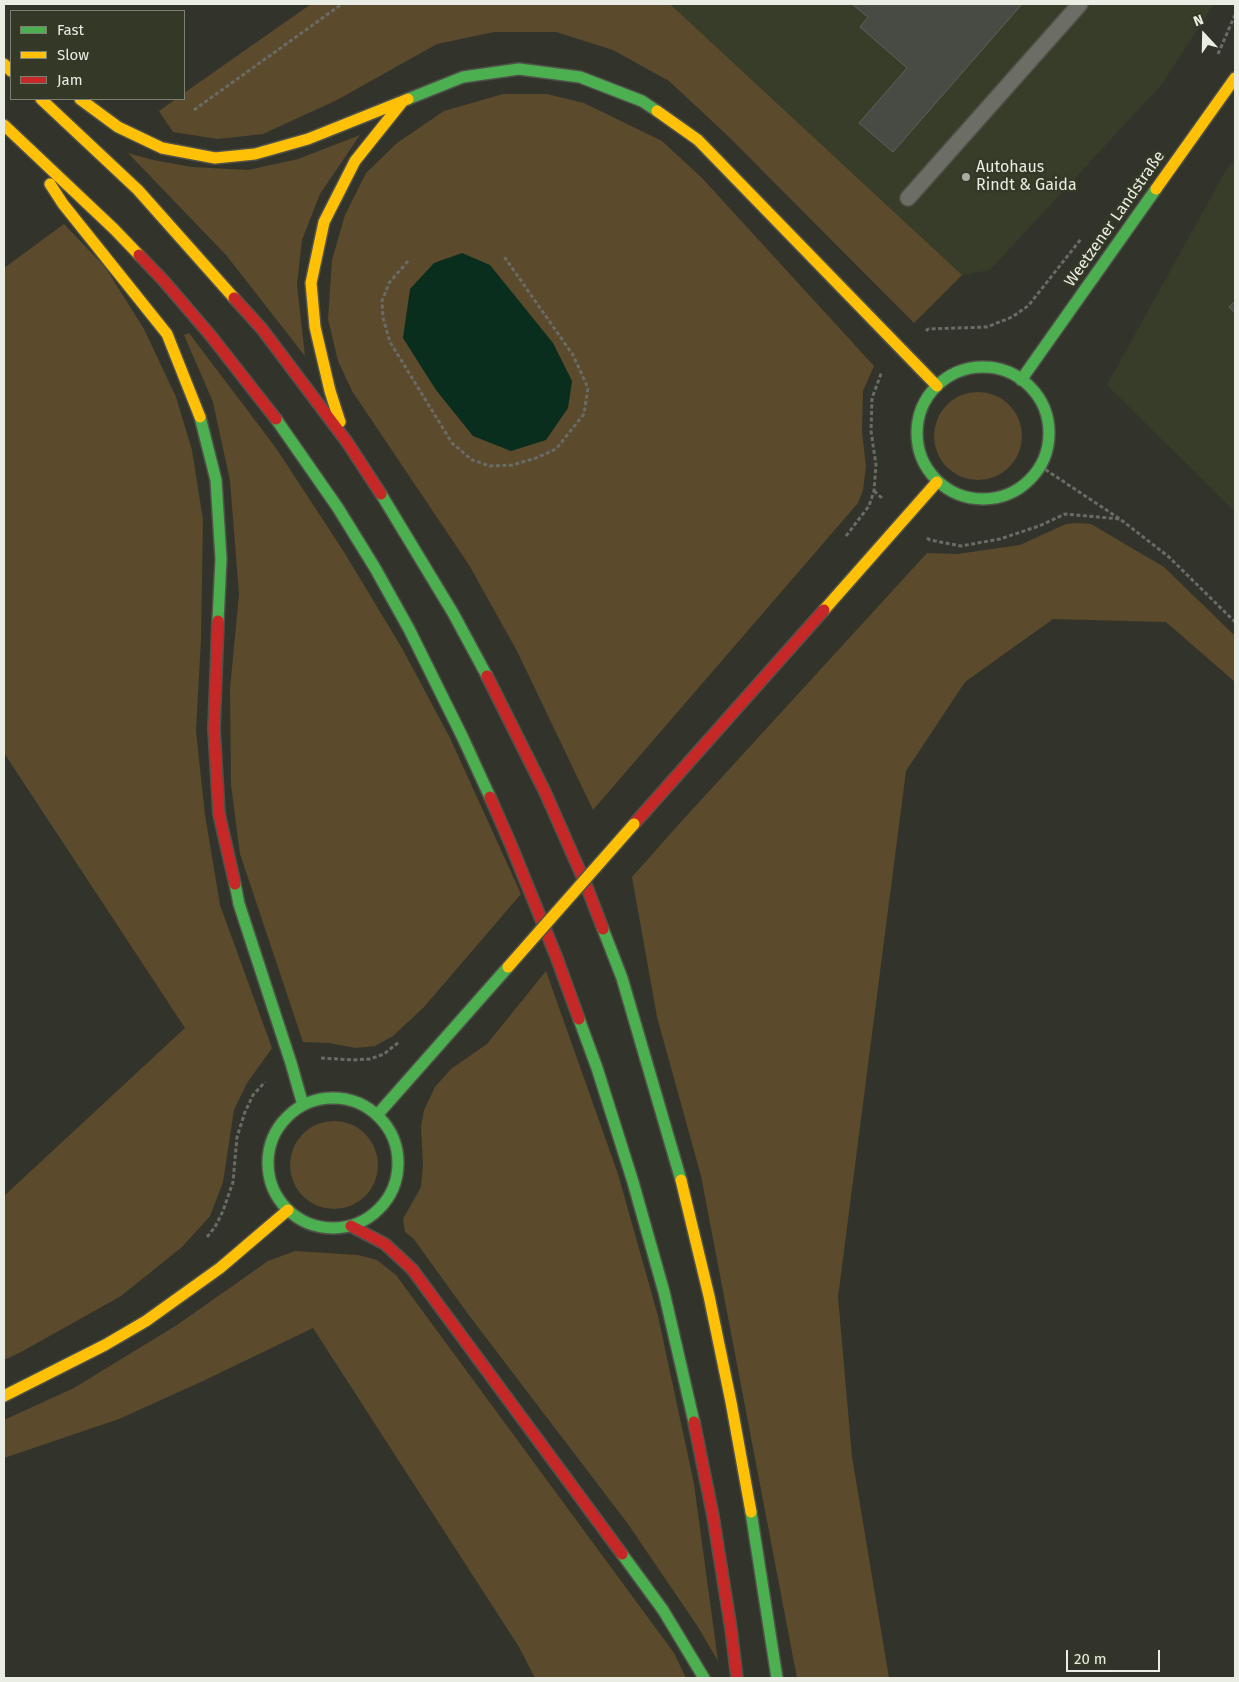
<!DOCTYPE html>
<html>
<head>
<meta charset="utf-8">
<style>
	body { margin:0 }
	#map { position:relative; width:1239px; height:1682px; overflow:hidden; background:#32342b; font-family:"Fira Sans",sans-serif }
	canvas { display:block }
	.frame { position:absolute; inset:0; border:5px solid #eaede3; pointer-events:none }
	.legend { position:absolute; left:10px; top:10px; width:175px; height:90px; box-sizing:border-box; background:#333827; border:1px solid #7c8072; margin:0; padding:6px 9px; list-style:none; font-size:15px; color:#eaede3 }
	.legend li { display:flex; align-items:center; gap:10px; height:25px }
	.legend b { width:25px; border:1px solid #7c8072 }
	.north { position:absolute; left:1179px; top:10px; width:50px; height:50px; -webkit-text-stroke:4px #333827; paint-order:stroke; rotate:339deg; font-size:14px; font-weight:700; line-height:20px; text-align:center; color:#eaede3 }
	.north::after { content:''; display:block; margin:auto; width:18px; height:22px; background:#eaede3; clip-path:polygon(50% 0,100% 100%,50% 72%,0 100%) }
	.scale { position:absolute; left:1066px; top:1650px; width:94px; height:22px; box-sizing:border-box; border:2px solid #eaede3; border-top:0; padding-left:6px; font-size:15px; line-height:18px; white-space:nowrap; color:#eaede3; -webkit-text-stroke:4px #333827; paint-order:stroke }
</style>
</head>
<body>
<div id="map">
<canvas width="1239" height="1682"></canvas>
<div class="frame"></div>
<ul class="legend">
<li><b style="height:6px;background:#4caf50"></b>Fast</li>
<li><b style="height:6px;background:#ffc107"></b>Slow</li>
<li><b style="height:6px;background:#c62828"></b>Jam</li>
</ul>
<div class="north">N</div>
<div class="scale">20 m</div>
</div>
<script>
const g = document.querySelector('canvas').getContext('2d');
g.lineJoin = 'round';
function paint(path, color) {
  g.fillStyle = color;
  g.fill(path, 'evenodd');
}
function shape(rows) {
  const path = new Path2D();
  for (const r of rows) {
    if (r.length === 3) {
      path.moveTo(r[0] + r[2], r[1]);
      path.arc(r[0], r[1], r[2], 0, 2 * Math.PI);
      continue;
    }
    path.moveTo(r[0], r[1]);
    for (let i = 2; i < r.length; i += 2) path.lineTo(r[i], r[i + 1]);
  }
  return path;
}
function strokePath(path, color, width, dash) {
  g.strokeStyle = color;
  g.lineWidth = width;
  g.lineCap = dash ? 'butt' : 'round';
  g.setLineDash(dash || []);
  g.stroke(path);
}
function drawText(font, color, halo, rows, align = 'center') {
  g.font = font + ' "Fira Sans",sans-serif';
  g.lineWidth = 5;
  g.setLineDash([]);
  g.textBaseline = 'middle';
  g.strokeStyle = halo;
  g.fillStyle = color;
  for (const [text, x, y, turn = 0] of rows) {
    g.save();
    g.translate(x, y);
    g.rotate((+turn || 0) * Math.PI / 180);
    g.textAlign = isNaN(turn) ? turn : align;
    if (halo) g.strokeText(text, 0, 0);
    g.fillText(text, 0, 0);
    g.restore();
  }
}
const built = shape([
	[670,4,1214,4,1162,84,990,270,962,275],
	[1235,159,1235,512,1107,385,1226,170]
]);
const green = shape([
	[311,4,670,4,962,275,914,323,727,135,669,81,613,50,556,32,494,32,437,44,337,100,263,134,218,139,173,132,159,111,176,99,184,99,184,93],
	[503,94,547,94,584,103,662,141,702,178,874,366,863,391,862,432,866,466,863,490,858,503,593,810,517,651,469,565,352,391,338,361,328,319,332,260,345,215,366,173,397,143,444,111],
	[360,135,320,194,302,240,297,285,305,356,226,255,128,153,153,160,192,167,248,170,298,159],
	[64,224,105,267,144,329,176,397,192,450,203,520,201,639,196,731,205,815,220,905,272,1048,247,1083,234,1110,223,1182,210,1216,182,1247,121,1296,21,1352,4,1360,4,1196,185,1028,4,753,4,268],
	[189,333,276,448,344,552,403,650,450,738,521,894,424,1007,393,1036,375,1046,356,1048,329,1043,303,1042,240,854,231,785,230,689,239,594,230,481,213,402,184,335],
	[978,436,44],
	[1077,523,1091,524,1164,567,1235,636,1235,682,1166,622,1053,619,965,682,906,771,838,1297,852,1457,889,1678,797,1678,701,1176,657,1017,632,877,680,823,927,553,957,554,1020,545,1066,524],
	[546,971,618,1174,658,1316,694,1484,718,1661,698,1627,628,1524,468,1314,413,1238,405,1232,403,1219,421,1187,423,1165,421,1127,424,1110,435,1087,451,1069,487,1044],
	[334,1165,44],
	[295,1251,358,1255,377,1260,396,1275,674,1653,686,1678,535,1678,519,1647,313,1328,203,1381,119,1419,4,1458,4,1420,74,1388,177,1325,268,1261]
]);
const water = shape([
	[462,253,490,265,553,343,572,381,568,408,546,440,511,451,473,436,436,390,403,338,410,289,434,263]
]);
const building = shape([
	[852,4,1022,4,893,152,859,123,907,68,860,27,868,17,852,4],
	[1235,301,1235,313,1229,307,1235,301]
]);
const path = shape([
	[1218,54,1235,15],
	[194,110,342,4],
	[408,261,389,283,382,301,383,318,390,342,452,443,472,460,490,466,512,465,536,458,556,449,584,414,588,388,573,355,503,255],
	[926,331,928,329,987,327,1012,317,1028,306,1081,239],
	[1040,466,1120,519,1169,557,1235,622],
	[874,491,883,499],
	[846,536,869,506,874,491,876,465,871,431,872,398,881,374,883,372],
	[927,538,930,540,961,546,1000,539,1039,526,1065,514,1120,519],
	[321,1058,353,1060,370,1059,384,1054,399,1042],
	[207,1237,215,1227,223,1211,233,1182,237,1137,245,1112,253,1095,265,1082]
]);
const lane = shape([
	[908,198,1080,4]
]);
const fast = shape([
	[408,99,463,77,519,69,580,77,642,101,657,111],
	[983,433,66],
	[1021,380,1156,189],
	[200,417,216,480,221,559,218,621],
	[276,419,338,508,375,568,409,629,462,736,490,797],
	[381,494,453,613,487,676],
	[235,884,239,904,291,1063,303,1105],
	[603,929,622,978,681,1180],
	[579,1019,597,1068,633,1182,664,1292,694,1422],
	[333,1163,65],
	[378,1114,508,967],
	[751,1512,777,1678],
	[622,1554,663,1610,704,1678]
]);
const slow = shape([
	[4,64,11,71],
	[41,99,138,190,234,298],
	[80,99,118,127,162,148,215,158,255,154,308,139,408,99],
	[657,111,698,140,937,386],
	[4,125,114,229,139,255],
	[50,184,63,204,167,334,200,417],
	[1156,189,1235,78],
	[340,422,330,391,315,327,311,283,324,222,355,161,403,101],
	[824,610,937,482],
	[681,1180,709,1296,731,1402,751,1512],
	[4,1396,105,1345,146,1321,220,1268,288,1210]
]);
const jam = shape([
	[139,255,164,281,211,336,276,419],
	[234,298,262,329,347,442,381,494],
	[218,621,214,729,219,814,235,884],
	[487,676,545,792,586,885,603,929],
	[490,797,511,845,556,956,579,1019],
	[634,824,824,610],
	[351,1226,385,1244,412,1269,622,1554],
	[694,1422,713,1516,731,1629,737,1678]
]);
const slowBridge = shape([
	[508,967,634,824]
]);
const markers = [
	[966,177,5,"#aaaca3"]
];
const poiNames = [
	["Autohaus",976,168],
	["Rindt & Gaida",976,186]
];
const streetNames = [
	["Weetzener Landstraße",1115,219,-55]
];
paint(built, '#373d28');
paint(green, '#5b4a2c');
paint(water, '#092e1e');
paint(building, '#484b44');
strokePath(building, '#5d6159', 1);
strokePath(lane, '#505249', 18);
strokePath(fast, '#505249', 14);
strokePath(slow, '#505249', 14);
strokePath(jam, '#505249', 14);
strokePath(path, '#696b65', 3, [4, 2.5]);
strokePath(lane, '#6c6e66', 15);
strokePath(fast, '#4caf50', 11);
strokePath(slow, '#ffc107', 11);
strokePath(jam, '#c62828', 11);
strokePath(slowBridge, '#505249', 14, []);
strokePath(slowBridge, '#ffc107', 11);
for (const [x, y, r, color] of markers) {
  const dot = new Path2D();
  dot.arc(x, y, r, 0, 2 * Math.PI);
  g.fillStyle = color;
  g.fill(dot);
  strokePath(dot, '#333827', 2);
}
drawText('16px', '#eaede3', '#333827', poiNames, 'left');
drawText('16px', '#eaede3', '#333827', streetNames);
</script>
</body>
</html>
